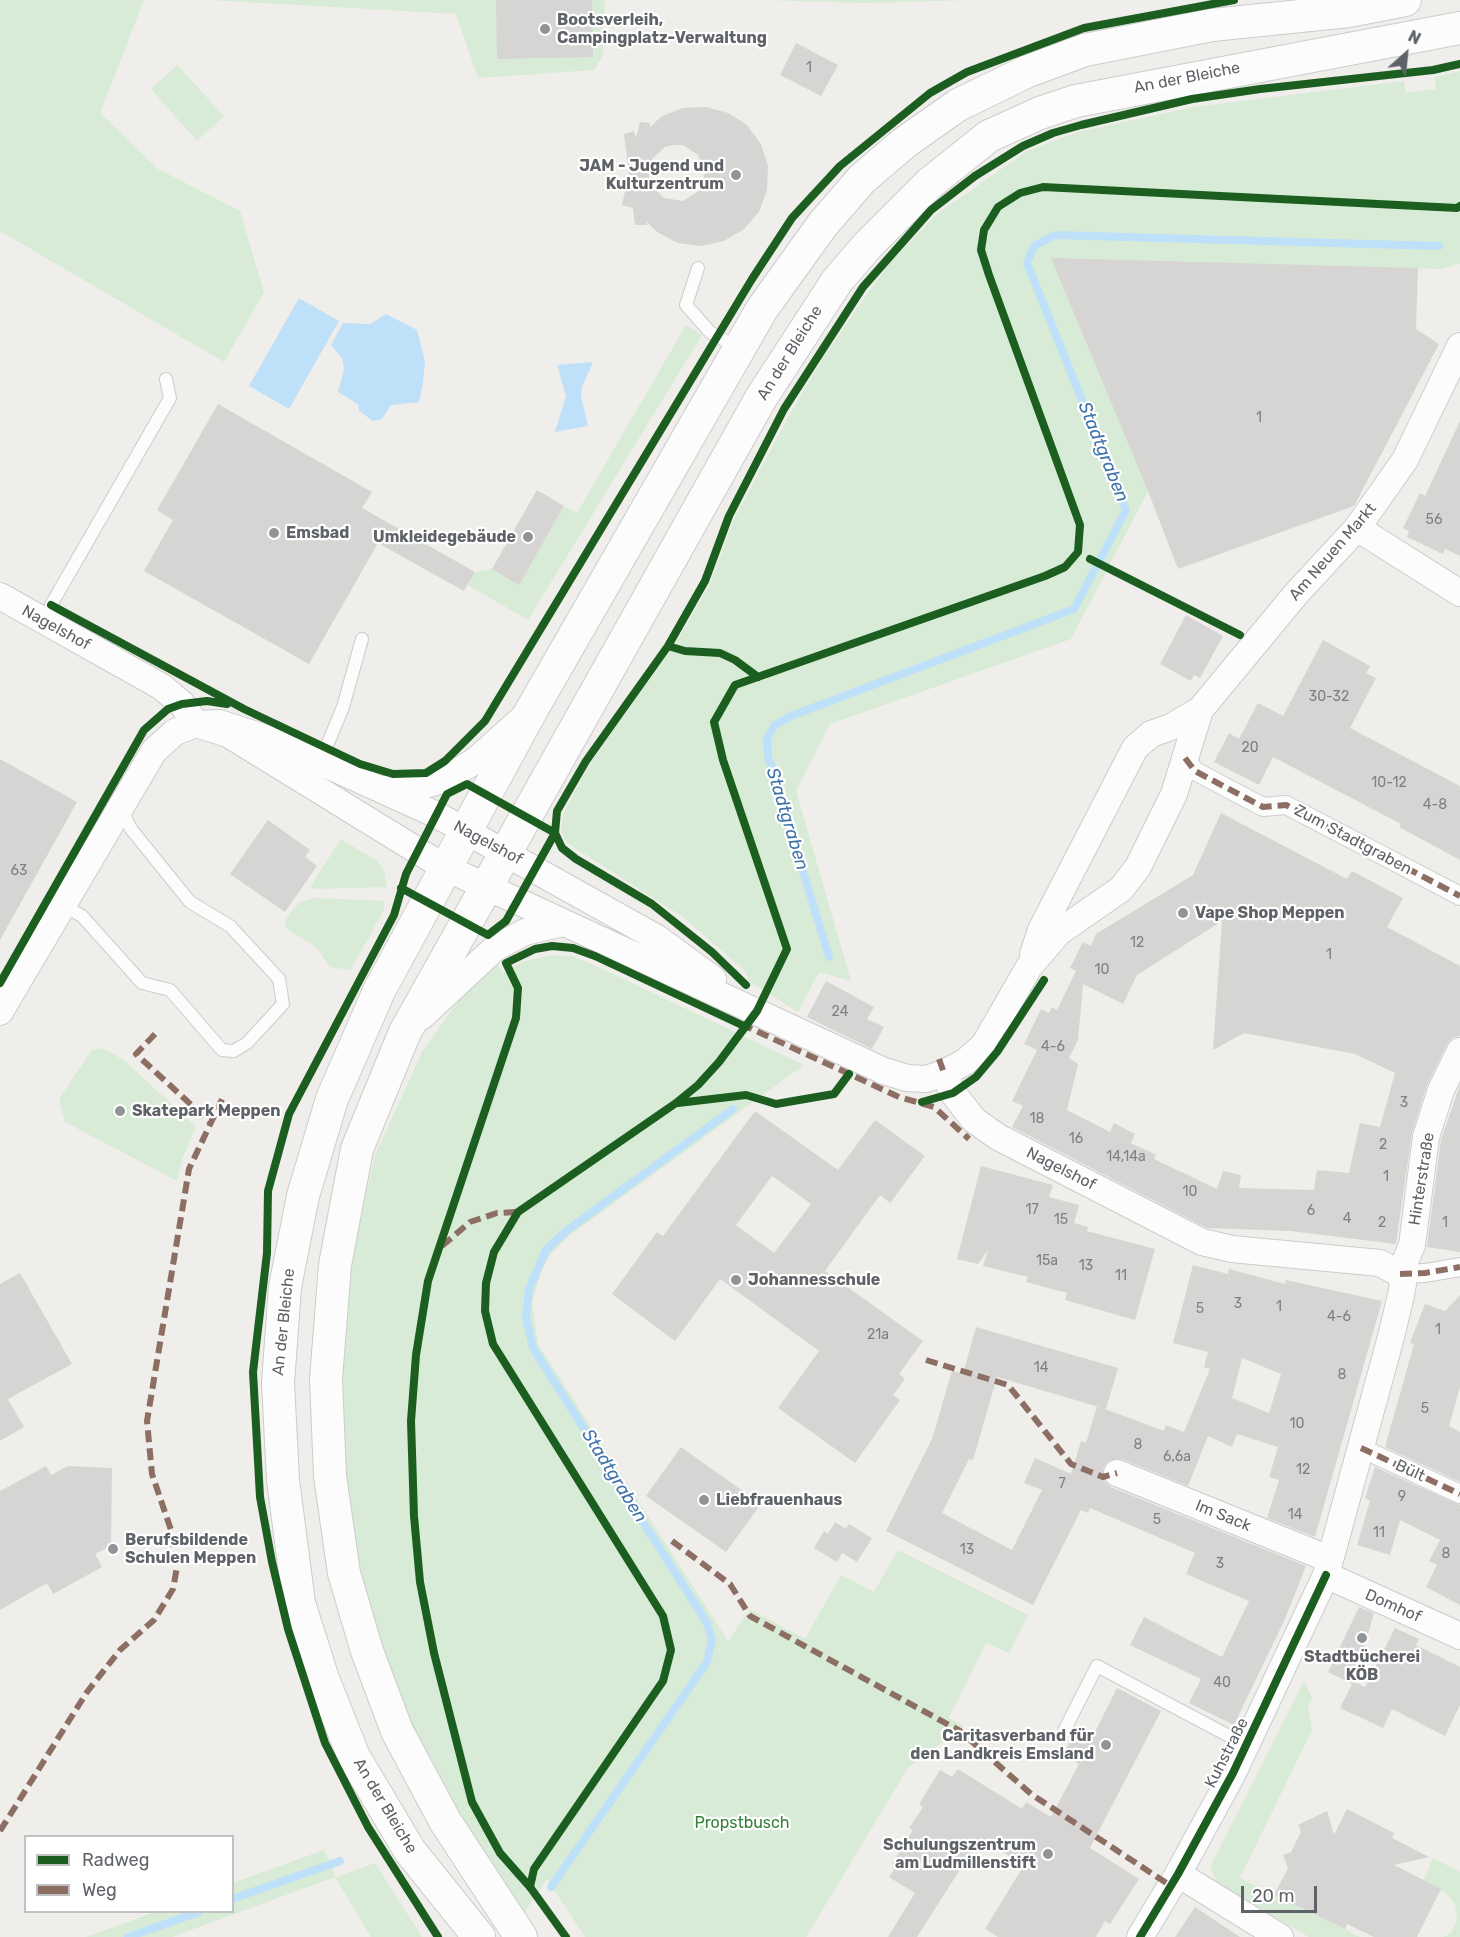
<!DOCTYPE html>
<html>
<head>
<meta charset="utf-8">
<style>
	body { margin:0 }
	#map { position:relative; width:1460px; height:1937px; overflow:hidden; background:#efeeea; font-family:Rubik,sans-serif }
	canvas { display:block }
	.legend { position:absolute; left:24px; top:1835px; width:210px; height:78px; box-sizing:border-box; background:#fff; border:2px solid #bfc1c3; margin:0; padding:8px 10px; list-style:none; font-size:18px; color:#5f6368 }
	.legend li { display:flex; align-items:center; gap:12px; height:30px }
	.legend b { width:30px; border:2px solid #bfc1c3 }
	.north { position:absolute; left:1376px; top:24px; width:60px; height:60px; -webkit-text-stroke:4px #fff; paint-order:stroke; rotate:27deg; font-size:16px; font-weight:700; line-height:24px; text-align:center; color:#5f6368 }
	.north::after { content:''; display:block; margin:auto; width:21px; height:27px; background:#5f6368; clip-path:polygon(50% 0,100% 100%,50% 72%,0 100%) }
	.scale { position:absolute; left:1241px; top:1886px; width:76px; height:27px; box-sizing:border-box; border:3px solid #5f6368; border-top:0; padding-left:8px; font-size:18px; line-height:21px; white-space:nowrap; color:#5f6368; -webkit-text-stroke:4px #fff; paint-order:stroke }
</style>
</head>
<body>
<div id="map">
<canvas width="1460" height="1937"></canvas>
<ul class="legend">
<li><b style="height:8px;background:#1b5e20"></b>Radweg</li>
<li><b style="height:8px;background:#8d6e63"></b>Weg</li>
</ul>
<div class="north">N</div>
<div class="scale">20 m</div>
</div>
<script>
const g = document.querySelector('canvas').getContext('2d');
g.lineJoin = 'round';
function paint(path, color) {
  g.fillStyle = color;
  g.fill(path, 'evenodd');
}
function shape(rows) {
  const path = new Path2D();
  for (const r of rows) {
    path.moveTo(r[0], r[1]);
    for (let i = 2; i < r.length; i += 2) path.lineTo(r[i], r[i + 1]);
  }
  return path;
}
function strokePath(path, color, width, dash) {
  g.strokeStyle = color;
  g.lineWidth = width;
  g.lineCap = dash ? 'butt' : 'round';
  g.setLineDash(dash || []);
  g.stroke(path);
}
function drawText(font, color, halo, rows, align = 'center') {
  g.font = font + ' Rubik,sans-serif';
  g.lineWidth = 4.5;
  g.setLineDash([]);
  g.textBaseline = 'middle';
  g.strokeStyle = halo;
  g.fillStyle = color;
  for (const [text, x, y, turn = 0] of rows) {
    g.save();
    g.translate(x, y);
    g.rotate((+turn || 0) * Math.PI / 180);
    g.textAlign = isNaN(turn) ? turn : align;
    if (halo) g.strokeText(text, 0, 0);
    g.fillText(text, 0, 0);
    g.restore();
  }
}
const green = shape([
	[0,0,144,0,100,113,158,169,240,211,264,292,224,362,0,231],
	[210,0,605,0,603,55,594,70,478,78,456,14],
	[765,0,972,0,863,3],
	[177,65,224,116,197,141,151,89],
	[1460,71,1460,264,1441,269,1291,265,1148,491,1071,639,830,724,796,791,851,981,819,972,798,1012,749,981,745,971,683,917,567,843,561,831,563,814,590,763,674,646,710,584,734,519,790,414,823,358,869,291,889,264,937,214,1027,151,1078,132,1193,107,1404,81,1406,93,1436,89,1435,77],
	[686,325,702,335,528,620,468,585,475,572,492,569,519,584,564,506,577,513],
	[341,839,377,861,384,870,387,887,316,889,310,887],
	[315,898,385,901,383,912,350,970,330,967,318,949,286,928,285,921,294,908,302,901],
	[550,955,571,956,592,964,804,1065,570,1235,551,1254,542,1269,532,1302,538,1344,728,1641,750,1609,805,1639,841,1575,874,1592,898,1550,1028,1615,1009,1653,986,1643,949,1718,964,1726,908,1768,806,1937,585,1937,547,1879,524,1913,497,1877,435,1776,394,1690,357,1572,338,1429,349,1267,375,1155,423,1050,460,999,494,960,503,973,522,962],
	[103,1048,125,1061,196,1127,183,1157,177,1181,65,1122,59,1099,92,1050],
	[1304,1681,1312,1698,1308,1707,1312,1730,1240,1878,1360,1937,1309,1937,1217,1882,1210,1867],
	[324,1850,336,1877,375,1863,422,1937,371,1937,335,1877,172,1937,86,1937,155,1912,232,1912,233,1883],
	[1433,1858,1460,1872,1460,1937,1443,1937,1451,1933,1457,1920,1455,1904,1445,1892,1423,1881]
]);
const water = shape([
	[299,298,339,321,289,409,249,386],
	[386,314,417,330,425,361,423,382,419,402,391,405,382,419,373,421,359,411,358,404,338,392,344,369,342,358,331,345,343,323,370,324],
	[593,362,582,387,581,396,588,426,555,432,566,396,557,365]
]);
const stream = shape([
	[829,957,768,756,767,738,775,725,791,716,1074,609,1126,510,1027,263,1034,246,1055,235,1439,246],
	[551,1887,707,1662,712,1640,707,1623,533,1348,526,1317,529,1289,546,1250,566,1231,733,1109],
	[232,1899,340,1861],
	[128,1937,199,1912]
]);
const building = shape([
	[496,0,592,0,593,57,497,59],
	[796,43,838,65,821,96,780,75],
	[706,107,728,113,747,125,761,144,768,166,767,190,759,212,744,229,724,241,701,246,678,243,657,232,647,222,647,225,635,225,633,208,622,205,629,173,624,134,634,131,636,138,640,122,650,123,650,127,662,116,683,108],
	[673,145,683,145,698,155,705,173,699,191,683,201,664,198,651,185,649,177,652,159,665,147],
	[1051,258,1418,268,1416,329,1439,344,1354,506,1178,569,1148,491],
	[218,404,372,492,362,508,475,572,464,591,378,543,309,664,144,571,173,520,157,510],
	[1460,421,1460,556,1445,549,1443,554,1407,537,1409,531,1403,528,1420,493,1425,496],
	[537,490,564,506,519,585,492,569],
	[1186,615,1223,636,1200,678,1194,675,1191,681,1160,664],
	[1323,640,1370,666,1366,673,1376,678,1350,728,1460,786,1460,860,1399,827,1401,824,1273,757,1259,785,1214,762,1229,733,1239,739,1258,703,1283,716],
	[0,759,77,802,0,940],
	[1221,813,1347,879,1352,871,1403,898,1387,927,1460,966,1460,1036,1452,1038,1447,1044,1427,1085,1412,1133,1396,1244,1290,1231,1207,1228,1012,1127,1023,1106,1012,1101,1037,1050,1024,1044,1041,1009,1049,1013,1052,1007,1057,1010,1076,971,1070,968,1083,942,1091,946,1096,934,1193,875],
	[1222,921,1213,1050,1244,1033,1355,1054,1395,1073,1380,1127,1360,1123,1349,1173,1317,1170,1314,1190,1239,1188,1241,1175,1223,1171,1217,1189,1154,1159,1156,1155,1131,1143,1135,1134,1114,1123,1110,1132,1067,1110,1078,1064,1069,1058,1078,1040,1083,984,1123,1004,1137,975],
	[268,820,310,850,305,857,317,866,285,912,230,874],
	[826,981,874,1007,867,1019,884,1027,872,1049,807,1017],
	[1460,1085,1460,1252,1427,1247,1441,1140],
	[755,1111,838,1170,875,1120,925,1156,890,1203,880,1195,825,1271,923,1341,899,1374,905,1379,893,1395,900,1400,855,1463,778,1408,819,1351,720,1279,675,1341,612,1294,657,1232,663,1236],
	[772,1176,811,1204,774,1253,736,1225],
	[981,1166,1053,1185,1049,1197,1079,1205,1074,1223,1088,1227,1087,1231,1155,1249,1135,1320,1065,1300,1067,1293,1026,1282,1028,1277,983,1266,988,1250,978,1264,957,1259],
	[1193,1265,1228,1274,1229,1269,1285,1284,1286,1280,1382,1301,1315,1537,1267,1518,1279,1480,1269,1477,1278,1447,1237,1434,1232,1447,1208,1436,1188,1486,1122,1459,1108,1461,1103,1468,1105,1482,1111,1487,1306,1566,1285,1619,1234,1725,1189,1703,1201,1679,1130,1645,1144,1617,1222,1657,1249,1601,1186,1574,1195,1553,1090,1508,1088,1513,1081,1510,1033,1605,886,1531,932,1439,952,1371,963,1374,976,1327,1118,1368,1106,1409,997,1377,973,1460,969,1459,942,1513,1012,1550,1042,1490,1024,1483,1035,1458,1071,1474,1081,1441,1086,1443,1097,1406,1164,1431,1166,1425,1184,1432,1210,1369,1204,1367,1208,1352,1173,1343],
	[1242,1358,1281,1374,1269,1413,1232,1398],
	[20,1273,72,1364,8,1399,24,1427,0,1441,0,1284],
	[1460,1295,1460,1387,1449,1426,1460,1432,1460,1482,1385,1447,1414,1344,1410,1343,1425,1304,1445,1311],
	[681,1447,761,1504,726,1552,646,1496],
	[46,1466,51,1475,68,1466,112,1468,111,1546,95,1554,102,1567,53,1594,47,1583,0,1610,0,1491],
	[1375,1467,1460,1505,1460,1605,1426,1587,1437,1565,1429,1561,1440,1540,1400,1520,1390,1555,1357,1545,1370,1501,1365,1498],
	[835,1522,846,1529,849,1524,872,1538,857,1562,842,1553,837,1562,814,1548,824,1531,828,1534],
	[1359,1607,1374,1613,1354,1682,1365,1687,1395,1628,1419,1639,1416,1645,1460,1667,1460,1705,1445,1736,1392,1709,1383,1728,1340,1708,1352,1684,1328,1672],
	[1117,1688,1161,1711,1090,1848,1139,1879,1110,1924,1105,1921,1096,1937,998,1937,985,1929,1024,1865,980,1838,917,1937,888,1937,915,1893,889,1877,896,1867,892,1864,913,1830,909,1828,923,1807,919,1804,940,1770,952,1777,958,1769,1022,1809,1026,1802,1051,1817,1079,1764,1063,1755,1078,1726,1094,1734],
	[1347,1809,1394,1833,1392,1838,1429,1857,1394,1865,1441,1889,1417,1937,1374,1937,1347,1924,1345,1929,1274,1895,1288,1868,1283,1855,1291,1852,1301,1832,1298,1825,1327,1811,1334,1835],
	[1195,1907,1240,1937,1175,1937]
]);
const service = shape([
	[698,268,686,305,710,332,738,348],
	[51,605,170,398,166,379],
	[319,765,343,707,362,639],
	[62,905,82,916,142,983,170,990,222,1050,234,1051,247,1043,283,1004,279,979,230,926,190,902,131,829,121,809],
	[1064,1731,1097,1666,1246,1745]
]);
const pedestrian = shape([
	[1185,758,1195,771,1263,807,1286,805,1460,896],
	[1400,1274,1425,1273,1460,1267],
	[1361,1448,1460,1494]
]);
const minor = shape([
	[1357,528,1460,593],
	[0,596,162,687,182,704,196,724,228,734,444,867,884,1071,907,1078,926,1079,944,1073,965,1062,984,1045,1029,967,1059,932,1121,889,1138,867,1174,794,1200,710],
	[386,789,414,788,443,780,475,761,522,719],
	[1033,954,1041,930,1135,748,1151,734,1171,727,1200,710,1296,594,1357,528,1405,460,1460,346],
	[0,1012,154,751,175,732,196,724,219,723,272,740,437,815,657,938,713,979],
	[421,1017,495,948,525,932,563,923],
	[944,1073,953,1093,974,1120,998,1137,1202,1242,1232,1249,1380,1263,1400,1274],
	[1400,1274,1412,1245,1426,1137,1441,1090,1460,1051],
	[1117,1473,1329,1559],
	[1326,1575,1460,1636],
	[1178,1874,1280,1937],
	[1140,1937,1178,1874,1233,1773,1326,1575,1391,1337,1401,1295,1403,1284,1400,1274]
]);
const tertiary = shape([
	[479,1937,410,1851,354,1757,323,1679,299,1603,283,1480,278,1383,285,1287,303,1196,332,1099,379,991,531,711,762,309,823,224,862,179,904,143,958,105,1028,71,1085,50,1212,25,1349,11,1405,0],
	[521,1937,445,1821,397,1731,367,1651,344,1573,330,1476,326,1379,335,1265,357,1149,405,1032,761,398,837,281,868,245,930,183,989,136,1040,113,1076,101,1460,28]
]);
const quiet = shape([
	[1185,758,1195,771,1263,807,1286,805,1460,896],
	[741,1024,899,1097,934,1107,969,1139],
	[155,1034,136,1054,211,1123],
	[939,1059,944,1073],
	[442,1246,470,1222,497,1213,518,1212],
	[1400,1274,1425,1273,1460,1267],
	[926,1360,1008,1385,1071,1464,1103,1477,1117,1473],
	[1361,1448,1460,1494],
	[672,1541,730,1584,750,1616,960,1731,1031,1794,1171,1886],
	[0,1831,87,1692,120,1650,154,1620,173,1589,177,1567,171,1530,152,1474,147,1421,189,1169,224,1095]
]);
const cycleway = shape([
	[1090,559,1240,635],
	[51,605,244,709,360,764,393,774,426,773,445,761,485,721,752,279,792,218,840,166,930,93,967,72,1084,28,1234,0],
	[668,646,685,651,720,653,735,660,758,677],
	[401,888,488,935,506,921,555,833,557,811,586,761,668,646,705,581,729,516,784,409,863,287,931,210,975,176,1023,146,1053,133,1081,125,1192,99,1260,89,1433,70,1460,64],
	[0,983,144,730,168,709,182,704,207,701,227,704],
	[922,1102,953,1093,976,1077,997,1052,1044,980],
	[678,1103,746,1095,776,1104,834,1094,849,1074],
	[530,1887,534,1869,663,1681,671,1650,663,1616,493,1344,485,1311,486,1283,494,1252,518,1212,676,1103,698,1085,719,1062,757,1011,787,949,723,760,714,722,735,685,1045,576,1065,567,1078,552,1080,525,989,275,981,250,984,230,998,207,1020,193,1043,187,1457,208,1460,206],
	[438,1937,368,1827,325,1743,288,1629,272,1562,260,1497,253,1372,267,1253,268,1191,289,1114,394,915,406,874,447,794,467,784,555,833,562,848,576,859,652,904,712,952,746,985],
	[566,1937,530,1887,500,1853,472,1802,434,1653,420,1582,414,1516,411,1421,416,1355,428,1281,516,1018,518,988,506,963,535,949,552,946,573,948,595,956,746,1027],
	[1140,1937,1178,1874,1233,1773,1326,1575]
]);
const markers = [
	[545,29,6,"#919496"],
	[736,175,6,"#919496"],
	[274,533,6,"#919496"],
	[528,537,6,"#919496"],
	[1183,913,6,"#919496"],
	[120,1111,6,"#919496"],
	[736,1280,6,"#919496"],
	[704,1500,6,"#919496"],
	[113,1549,6,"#919496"],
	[1362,1638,6,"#919496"],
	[1106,1745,6,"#919496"],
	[1048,1854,6,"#919496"]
];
const numberNames = [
	["1",809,68],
	["1",1259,418],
	["56",1434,520],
	["30-32",1329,697],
	["20",1250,748],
	["10-12",1389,783],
	["4-8",1435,805],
	["63",19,871],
	["12",1137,943],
	["1",1329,955],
	["10",1102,970],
	["24",840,1012],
	["4-6",1053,1047],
	["3",1404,1103],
	["18",1037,1119],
	["16",1076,1139],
	["2",1383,1145],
	["14,14a",1126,1157],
	["1",1386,1177],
	["10",1190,1192],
	["17",1032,1210],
	["6",1311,1211],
	["4",1347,1219],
	["15",1061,1220],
	["2",1382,1223],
	["1",1445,1223],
	["15a",1047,1261],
	["13",1086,1266],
	["11",1121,1276],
	["3",1238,1304],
	["1",1279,1307],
	["5",1200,1309],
	["4-6",1339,1317],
	["1",1438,1330],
	["21a",878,1335],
	["14",1041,1368],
	["8",1342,1375],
	["5",1425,1409],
	["10",1297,1424],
	["8",1138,1445],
	["6,6a",1177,1457],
	["12",1303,1470],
	["7",1062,1484],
	["9",1402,1497],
	["14",1295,1515],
	["5",1157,1520],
	["11",1379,1533],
	["13",967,1550],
	["8",1446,1554],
	["3",1220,1564],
	["40",1222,1683]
];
const poiNames = [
	["Bootsverleih,",557,20],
	["Campingplatz-Verwaltung",557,38],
	["JAM - Jugend und",724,166,"right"],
	["Kulturzentrum",724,184,"right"],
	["Emsbad",286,533],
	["Umkleidegebäude",516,537,"right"],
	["Vape Shop Meppen",1195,913],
	["Skatepark Meppen",132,1111],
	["Johannesschule",748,1280],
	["Liebfrauenhaus",716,1500],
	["Berufsbildende",125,1540],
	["Schulen Meppen",125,1558],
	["Stadtbücherei",1362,1657,"center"],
	["KÖB",1362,1675,"center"],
	["Caritasverband für",1094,1736,"right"],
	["den Landkreis Emsland",1094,1754,"right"],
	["Schulungszentrum",1036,1845,"right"],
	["am Ludmillenstift",1036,1863,"right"]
];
const streetNames = [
	["An der Bleiche",1187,78,-11],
	["An der Bleiche",790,353,-58],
	["Am Neuen Markt",1333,552,-49],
	["Nagelshof",56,628,29],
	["Zum Stadtgraben",1353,840,28],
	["Nagelshof",488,843,28],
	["Nagelshof",1061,1169,27],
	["Hinterstraße",1422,1179,-81],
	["An der Bleiche",284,1322,-84],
	["Bült",1410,1471,25],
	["Im Sack",1223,1516,22],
	["Domhof",1393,1606,24],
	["Kuhstraße",1227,1753,-63],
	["An der Bleiche",385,1806,59]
];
const parkNames = [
	["Propstbusch",742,1823]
];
const waterNames = [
	["Stadtgraben",1103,452,68],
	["Stadtgraben",787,819,73],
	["Stadtgraben",614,1476,58]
];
paint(green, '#d8ebd6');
paint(water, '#bfe0f9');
strokePath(stream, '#bfe0f9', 8);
paint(building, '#d6d5d3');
strokePath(service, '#cbcccc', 14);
strokePath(pedestrian, '#cbcccc', 20);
strokePath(minor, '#cbcccc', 28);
strokePath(tertiary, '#cbcccc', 34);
strokePath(service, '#fdfcfc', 12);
strokePath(pedestrian, '#fdfcfc', 18);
strokePath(minor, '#fdfcfc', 26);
strokePath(tertiary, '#fdfcfc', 32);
strokePath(quiet, '#8d6e63', 6, [12, 6]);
strokePath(cycleway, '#1b5e20', 8);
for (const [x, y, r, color] of markers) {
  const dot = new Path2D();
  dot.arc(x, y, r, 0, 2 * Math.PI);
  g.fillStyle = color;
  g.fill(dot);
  strokePath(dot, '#fff', 2);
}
drawText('14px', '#7e8184', null, numberNames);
drawText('bold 16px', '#5f6368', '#fff', poiNames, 'left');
drawText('16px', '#5f6368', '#fff', streetNames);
drawText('16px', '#348238', '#fff', parkNames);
drawText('italic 18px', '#4174aa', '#fff', waterNames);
</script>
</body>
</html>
